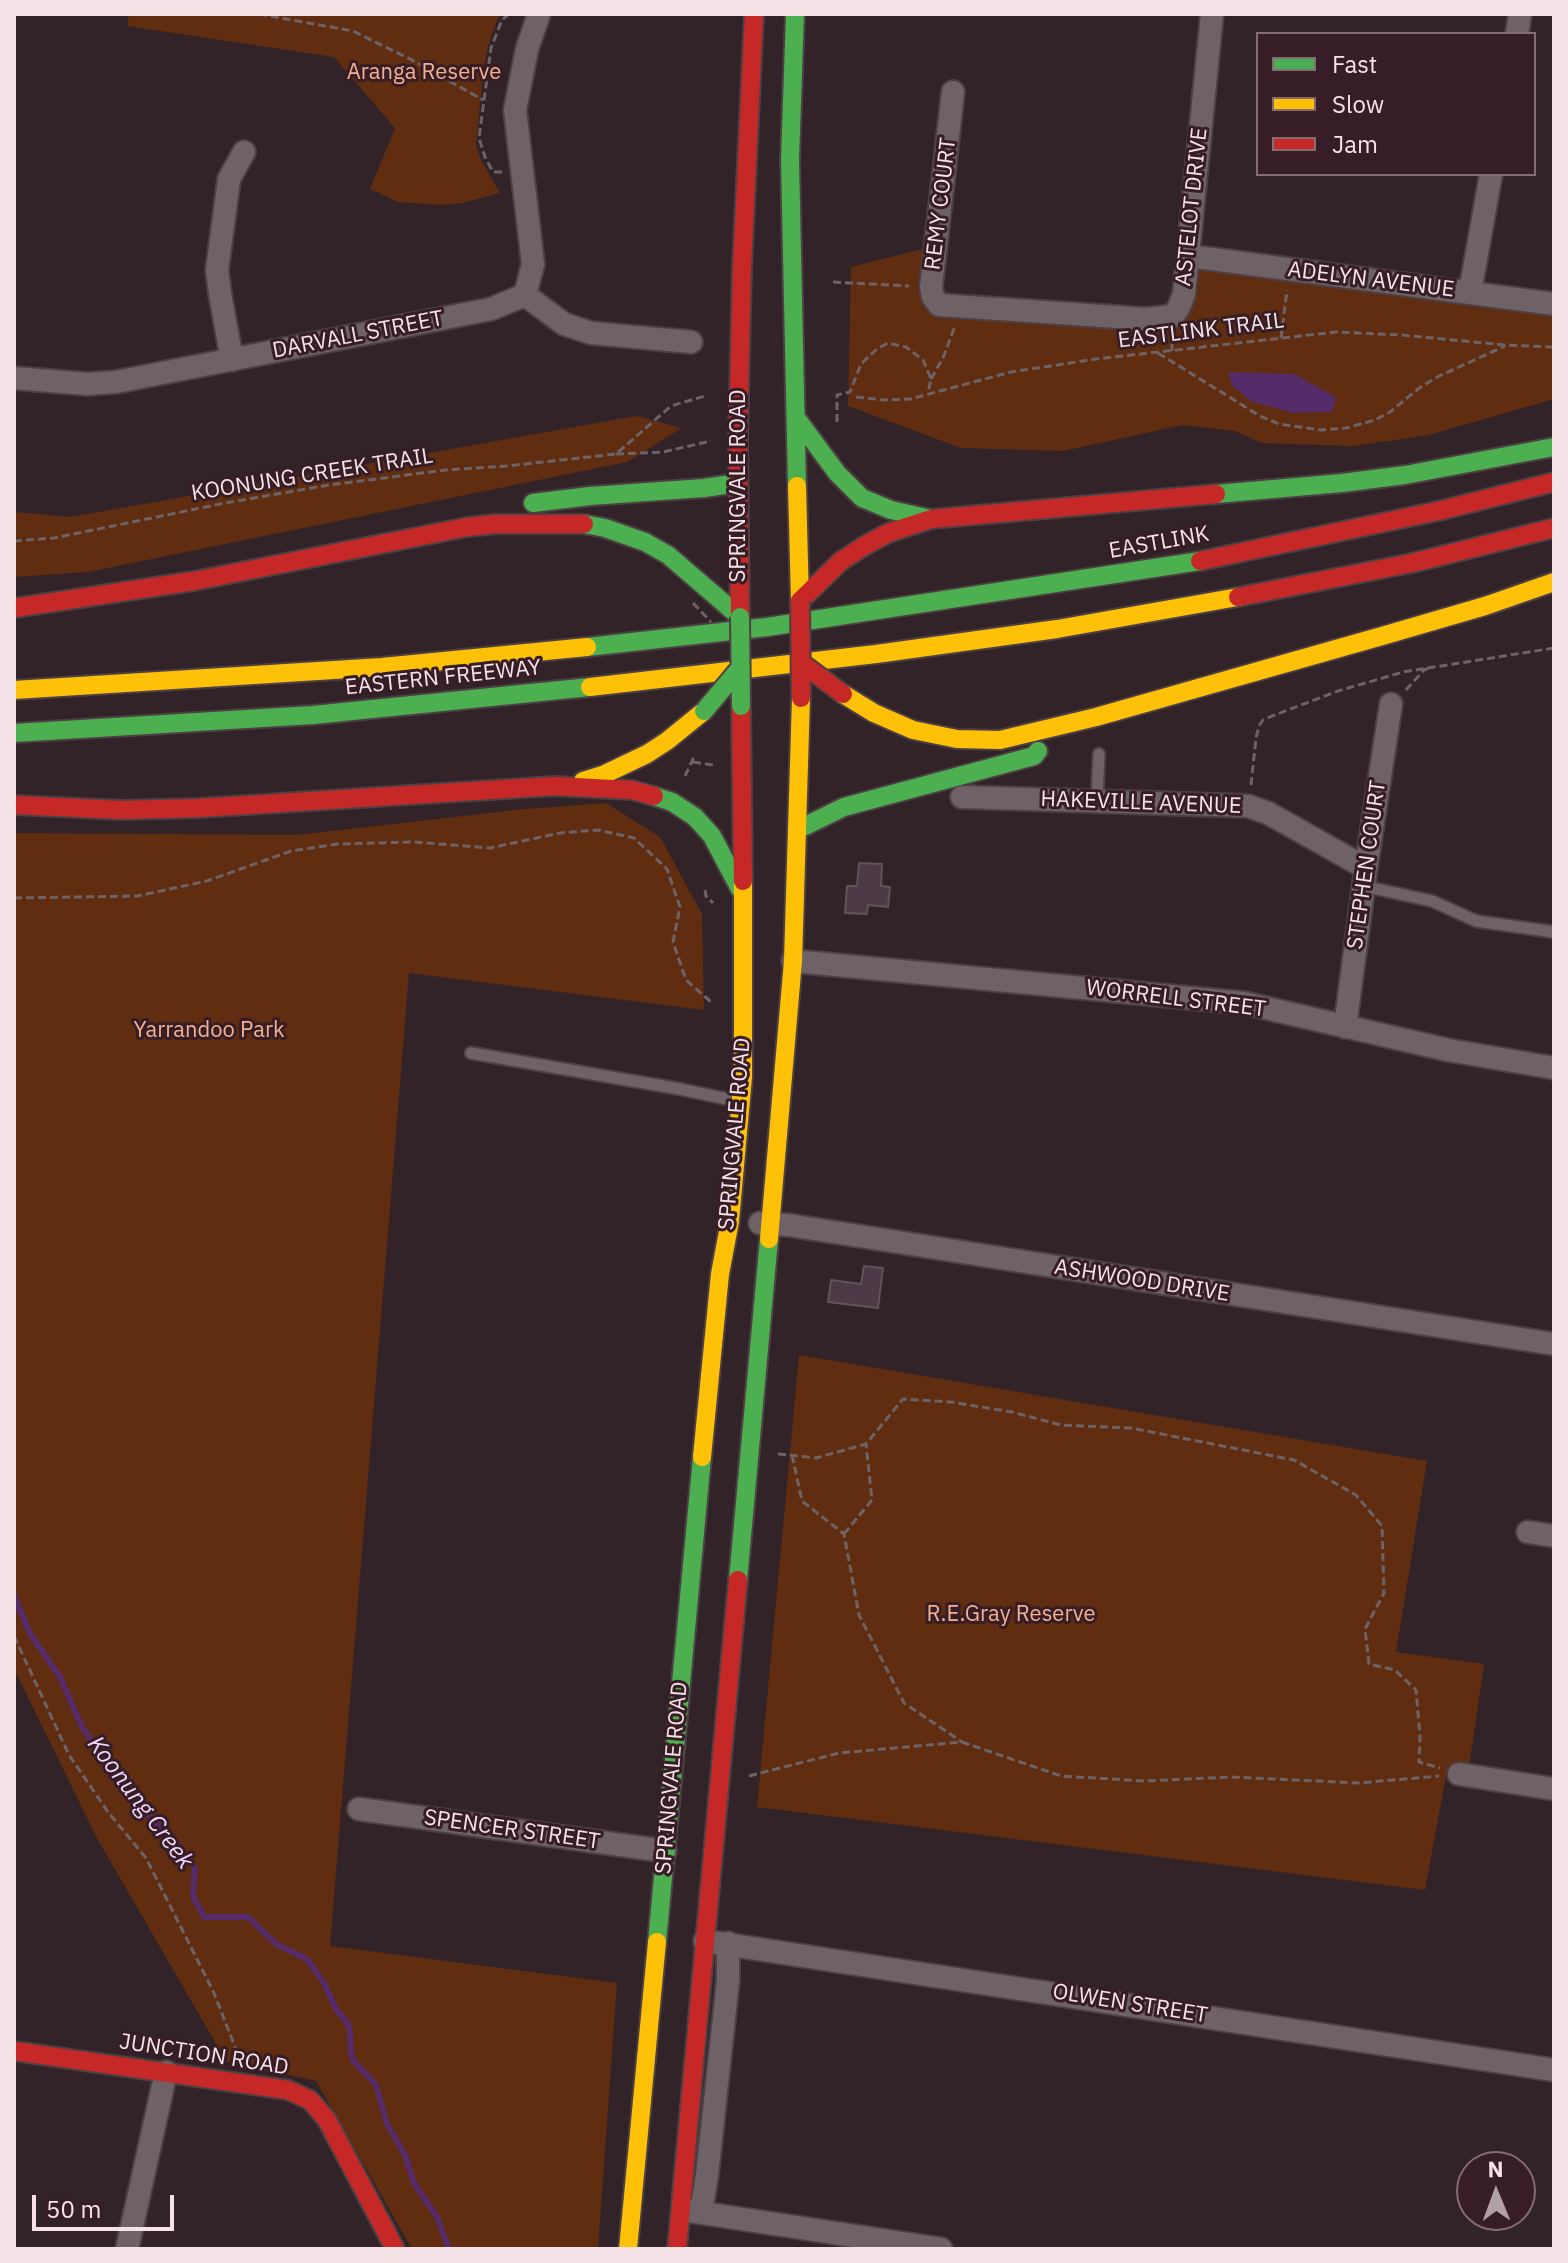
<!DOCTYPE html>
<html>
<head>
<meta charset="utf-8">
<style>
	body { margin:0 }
	#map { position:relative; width:1568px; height:2263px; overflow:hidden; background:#312327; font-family:"IBM Plex Sans",sans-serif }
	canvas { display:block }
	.frame { position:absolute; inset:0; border:16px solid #f6e3e8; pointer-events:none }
	.legend { position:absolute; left:1256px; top:32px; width:280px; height:144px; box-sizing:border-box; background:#371d25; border:2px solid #836c73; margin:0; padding:10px 14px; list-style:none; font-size:24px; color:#f6e3e8 }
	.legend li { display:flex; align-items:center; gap:16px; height:40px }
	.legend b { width:40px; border:2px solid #836c73 }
	.north { position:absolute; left:1456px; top:2151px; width:80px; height:80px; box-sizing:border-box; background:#371d25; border:2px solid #836c73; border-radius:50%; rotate:359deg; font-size:22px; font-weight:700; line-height:32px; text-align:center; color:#f6e3e8 }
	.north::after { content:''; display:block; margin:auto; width:28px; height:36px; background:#b1a0a4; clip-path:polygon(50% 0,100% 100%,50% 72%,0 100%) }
	.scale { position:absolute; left:32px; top:2195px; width:142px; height:36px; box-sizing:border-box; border:4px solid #f6e3e8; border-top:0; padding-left:10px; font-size:24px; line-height:28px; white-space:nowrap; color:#f6e3e8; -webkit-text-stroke:6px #371d25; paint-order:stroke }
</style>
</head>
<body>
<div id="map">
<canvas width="1568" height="2263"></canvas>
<div class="frame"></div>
<ul class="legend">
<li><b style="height:10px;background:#4caf50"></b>Fast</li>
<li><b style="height:10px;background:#ffc107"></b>Slow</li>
<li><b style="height:10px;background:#c62828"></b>Jam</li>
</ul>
<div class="north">N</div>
<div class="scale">50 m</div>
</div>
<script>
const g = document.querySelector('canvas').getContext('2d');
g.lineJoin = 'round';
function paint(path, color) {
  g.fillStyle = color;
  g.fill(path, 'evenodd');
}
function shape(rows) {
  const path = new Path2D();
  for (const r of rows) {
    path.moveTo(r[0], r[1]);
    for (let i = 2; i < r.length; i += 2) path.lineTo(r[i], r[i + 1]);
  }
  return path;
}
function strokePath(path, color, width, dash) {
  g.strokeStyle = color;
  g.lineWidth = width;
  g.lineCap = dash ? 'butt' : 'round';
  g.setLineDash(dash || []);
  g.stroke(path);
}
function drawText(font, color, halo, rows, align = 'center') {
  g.font = font + ' "IBM Plex Sans",sans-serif';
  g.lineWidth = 6;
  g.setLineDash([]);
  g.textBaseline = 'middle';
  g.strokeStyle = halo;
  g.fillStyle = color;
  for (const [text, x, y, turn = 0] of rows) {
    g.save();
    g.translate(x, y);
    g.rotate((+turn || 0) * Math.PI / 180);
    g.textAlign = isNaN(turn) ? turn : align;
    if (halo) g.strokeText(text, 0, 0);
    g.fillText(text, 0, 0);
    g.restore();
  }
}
const green = shape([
	[129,14,502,14,498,18,490,40,484,65,476,145,480,158,500,193,462,203,441,205,398,202,370,189,395,128,334,57,127,26],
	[927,248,923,300,1178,322,1194,263,1554,315,1554,399,1429,435,1353,446,1262,443,1235,431,1182,425,1064,451,961,448,848,406,851,267],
	[636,416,682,428,627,462,88,572,14,577,14,512,71,517],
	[606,803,660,837,702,914,704,1010,409,973,330,1946,617,1983,598,2249,412,2249,316,2081,226,2061,98,1840,14,1669,14,833,296,835,525,809],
	[799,1355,1427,1461,1396,1652,1484,1664,1469,1767,1448,1765,1425,1890,757,1807]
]);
const water = shape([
	[1228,372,1294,374,1336,397,1332,412,1294,413,1250,401,1232,385]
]);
const stream = shape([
	[14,1595,29,1632,60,1677,82,1727,143,1811,172,1837,195,1868,193,1896,204,1917,248,1917,276,1944,307,1959,324,1983,336,2009,349,2025,352,2059,376,2085,387,2124,405,2155,414,2183,437,2217,449,2249]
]);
const building = shape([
	[859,863,882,864,881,886,890,887,888,907,868,905,867,914,845,913,847,886,857,886,859,863],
	[864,1266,883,1268,878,1308,828,1302,831,1280,861,1284,864,1266]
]);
const path = shape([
	[259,14,353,31,412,60,483,100],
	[502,172,493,172,485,157,479,138,491,48,502,20,509,14],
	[833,282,909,286],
	[1281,338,1287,290],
	[1172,351,1172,336],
	[1158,353,1260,416,1279,424,1321,430,1346,428,1375,420,1390,412,1418,389,1437,377,1505,346],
	[931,379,943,358,955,326],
	[856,397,884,400,910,399,1011,372,1096,359,1336,332,1402,335,1505,345,1554,347],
	[837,422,837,395,850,392,861,364,877,349,888,343,906,347,923,360,931,379,928,393],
	[616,454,663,452,711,441],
	[14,541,54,538,225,503,329,485,446,470,507,466,616,454,671,406,705,396],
	[1406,690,1424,670,1429,668],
	[693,762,713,765],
	[685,776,694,757],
	[1251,785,1256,738,1259,726,1263,720,1272,716,1338,691,1403,672,1554,648],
	[705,890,706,896,713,903],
	[14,898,137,896,207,881,291,851,338,844,414,842,490,848,560,833,598,830,634,838,667,869,680,907,673,942,686,980,710,1001,714,1002],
	[778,1454,816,1458,866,1444,903,1399,951,1402,1012,1412,1061,1425,1131,1428,1294,1460,1356,1495,1382,1526,1384,1593,1365,1629,1369,1664,1395,1670,1416,1690,1420,1736,1419,1762,1440,1768],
	[792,1455,802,1501,844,1534,859,1615,904,1703,962,1742],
	[844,1534,872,1500,866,1444],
	[14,1636,69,1755,108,1812,146,1858,214,1993,237,2052,237,2059],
	[749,1776,839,1753,962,1742,1061,1776,1144,1781,1231,1777,1359,1783,1439,1776]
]);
const lane = shape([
	[1097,801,1099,754],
	[1363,886,1432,901,1476,921,1554,932],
	[471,1053,680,1089,732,1100]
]);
const street = shape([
	[1517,34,1520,14],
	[953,92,931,287,933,297,939,305,1147,319,1173,316,1179,307,1184,294,1212,14],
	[1188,256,1554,304],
	[1470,292,1491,174],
	[525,295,533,264,515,110,527,49,539,14],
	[232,360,220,294,217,270,229,179,244,152],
	[14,378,87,384,116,382,491,309,525,295,564,324,591,333,691,342],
	[962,797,1248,806,1268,813,1366,868],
	[793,961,1244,1003,1448,1050,1554,1068],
	[1345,1027,1366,868,1391,704],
	[760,1223,788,1225,1554,1344],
	[1528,1532,1554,1536],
	[1459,1774,1554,1789],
	[359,1809,665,1851],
	[705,1941,1554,2070],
	[689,2211,941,2249],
	[701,2212,707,2175,728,1981,728,1943],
	[127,2249,166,2072]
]);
const fast = shape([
	[795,14,790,160,797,486],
	[797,419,837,473,862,498,891,510,931,519],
	[1216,494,1342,483,1405,475,1554,447],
	[533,503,590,496,704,488,738,483],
	[584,524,605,528,645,542,668,555,740,617],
	[587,647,767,627,1200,561],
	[14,733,313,715,590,687],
	[654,796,672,802,695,817,712,836,740,889],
	[797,830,844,807,1034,756,1038,751],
	[738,1580,769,1239],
	[657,1942,702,1457]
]);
const slow = shape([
	[797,486,800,601],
	[590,687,876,654,1057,629,1238,597],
	[14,690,382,667,587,647],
	[843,694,874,713,913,730,957,739,1000,740,1096,717,1382,636,1485,606,1554,582],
	[583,781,605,774,647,754,667,741,704,711],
	[769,1239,793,961,801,698],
	[702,1457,720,1274,730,1221,743,1077,743,881],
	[628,2249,657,1942]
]);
const jam = shape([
	[1200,561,1438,511,1554,482],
	[1238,597,1412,563,1554,528],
	[800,601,841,561,864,546,888,533,931,519,1216,494],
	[14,608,194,581,467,527,495,524,584,524],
	[740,617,738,439,742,267,754,14],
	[741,706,743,881],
	[14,805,122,810,198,808,555,786,632,790,654,796],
	[14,2051,288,2090,310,2100,327,2120,395,2249],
	[677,2249,738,1580]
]);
const pathBridge = shape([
	[693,603,711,622]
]);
const fastBridge = shape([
	[740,617,741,706],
	[704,711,741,667]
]);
const jamBridge = shape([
	[800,601,801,698],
	[800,662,843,694]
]);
const parkNames = [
	["Aranga Reserve",424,73],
	["Yarrandoo Park",209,1031],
	["R.E.Gray Reserve",1011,1615]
];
const streetNames = [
	["REMY COURT",941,204,-83],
	["ASTELOT DRIVE",1192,207,-84],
	["ADELYN AVENUE",1371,280,7],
	["EASTLINK TRAIL",1201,331,-7],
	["DARVALL STREET",358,335,-11],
	["KOONUNG CREEK TRAIL",312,475,-9],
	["SPRINGVALE ROAD",739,486,-90],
	["EASTLINK",1159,543,-10],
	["EASTERN FREEWAY",443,678,-6],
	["HAKEVILLE AVENUE",1141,803,2],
	["STEPHEN COURT",1367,865,-82],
	["WORRELL STREET",1176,999,7],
	["SPRINGVALE ROAD",735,1134,-85],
	["ASHWOOD DRIVE",1142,1281,9],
	["SPRINGVALE ROAD",672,1778,-85],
	["SPENCER STREET",512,1830,8],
	["OLWEN STREET",1130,2004,9],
	["JUNCTION ROAD",204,2055,9]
];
const waterNames = [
	["Koonung Creek",140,1803,53]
];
paint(green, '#612d10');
paint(water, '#562b69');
strokePath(stream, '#562b69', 6);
paint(building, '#4d3a46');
strokePath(building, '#60545a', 2);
strokePath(lane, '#4c4044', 15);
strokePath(street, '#4c4044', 26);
strokePath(fast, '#4c4044', 22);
strokePath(slow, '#4c4044', 22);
strokePath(jam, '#4c4044', 22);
strokePath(path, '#6d6366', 3, [8, 4]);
strokePath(lane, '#6e6266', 11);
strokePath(street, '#6e6266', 22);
strokePath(fast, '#4caf50', 18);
strokePath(slow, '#ffc107', 18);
strokePath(jam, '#c62828', 18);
strokePath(fastBridge, '#4c4044', 22, []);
strokePath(jamBridge, '#4c4044', 22, []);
strokePath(pathBridge, '#6d6366', 3, [8, 4]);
strokePath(fastBridge, '#4caf50', 18);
strokePath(jamBridge, '#c62828', 18);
drawText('22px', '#f4b192', '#371d25', parkNames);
drawText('22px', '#f6e3e8', '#371d25', streetNames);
drawText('italic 24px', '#f0d7ff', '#371d25', waterNames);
</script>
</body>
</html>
